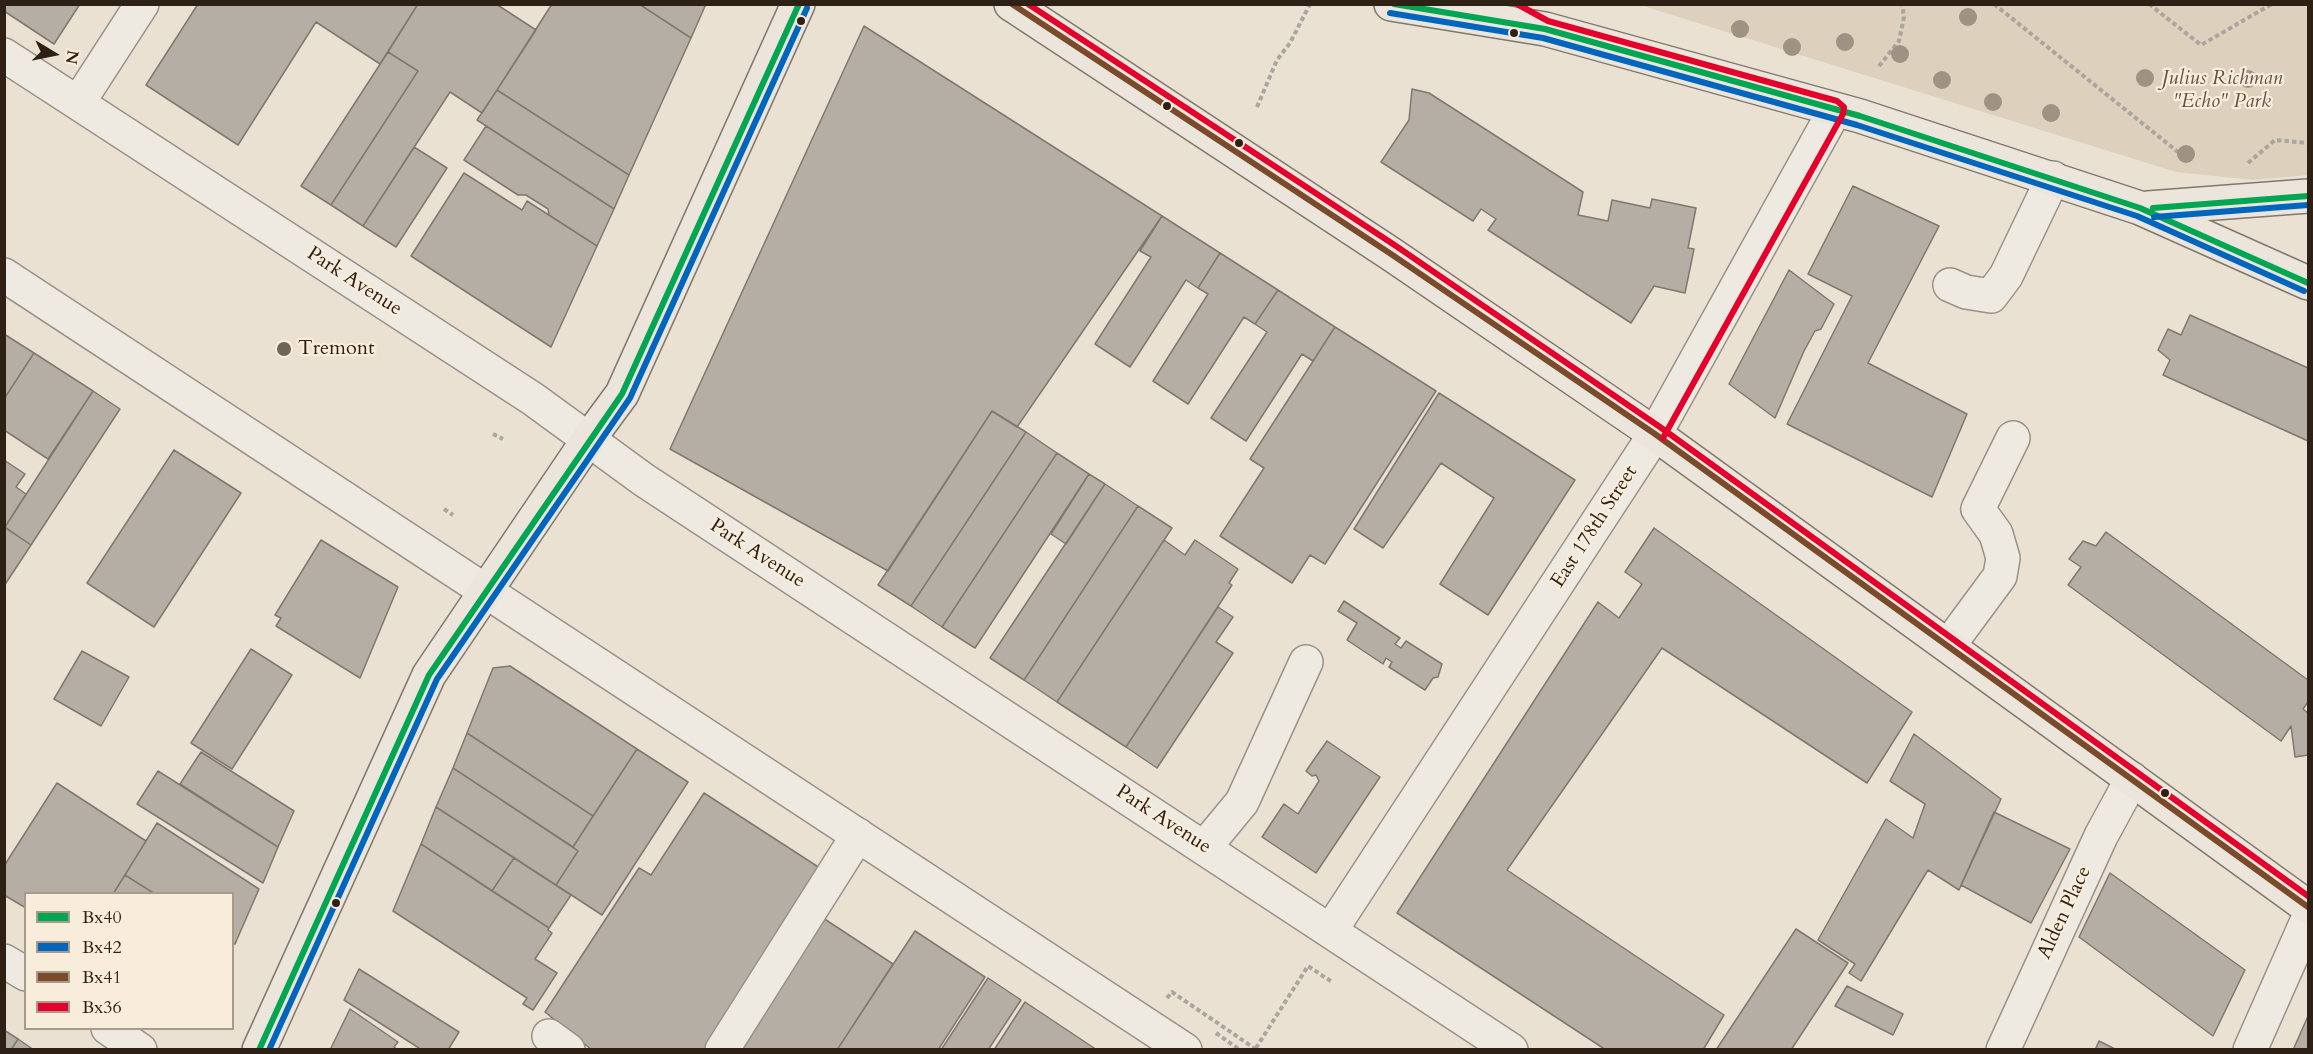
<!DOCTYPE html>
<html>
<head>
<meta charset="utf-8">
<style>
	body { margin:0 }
	#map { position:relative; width:2313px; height:1054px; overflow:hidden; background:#eae1d2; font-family:Cardo,serif }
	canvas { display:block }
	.frame { position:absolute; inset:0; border:6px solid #2f2016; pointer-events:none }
	.legend { position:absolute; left:24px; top:892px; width:210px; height:138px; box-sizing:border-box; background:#f8eddb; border:2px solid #a89b8c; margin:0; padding:8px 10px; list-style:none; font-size:18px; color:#2f2016 }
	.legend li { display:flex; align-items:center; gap:12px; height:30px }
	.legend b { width:30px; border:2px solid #a89b8c }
	.north { position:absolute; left:24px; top:24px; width:60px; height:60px; -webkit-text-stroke:4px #f8eddb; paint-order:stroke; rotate:100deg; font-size:16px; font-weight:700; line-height:24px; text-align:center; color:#2f2016 }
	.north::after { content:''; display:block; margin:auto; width:21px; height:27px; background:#2f2016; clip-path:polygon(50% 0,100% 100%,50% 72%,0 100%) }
</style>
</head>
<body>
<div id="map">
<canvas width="2313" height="1054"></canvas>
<div class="frame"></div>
<ul class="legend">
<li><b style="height:8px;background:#00a651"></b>Bx40</li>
<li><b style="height:8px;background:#0065bd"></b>Bx42</li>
<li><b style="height:8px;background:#7a4b2a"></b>Bx41</li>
<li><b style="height:8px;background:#e4002b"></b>Bx36</li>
</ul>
<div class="north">N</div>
</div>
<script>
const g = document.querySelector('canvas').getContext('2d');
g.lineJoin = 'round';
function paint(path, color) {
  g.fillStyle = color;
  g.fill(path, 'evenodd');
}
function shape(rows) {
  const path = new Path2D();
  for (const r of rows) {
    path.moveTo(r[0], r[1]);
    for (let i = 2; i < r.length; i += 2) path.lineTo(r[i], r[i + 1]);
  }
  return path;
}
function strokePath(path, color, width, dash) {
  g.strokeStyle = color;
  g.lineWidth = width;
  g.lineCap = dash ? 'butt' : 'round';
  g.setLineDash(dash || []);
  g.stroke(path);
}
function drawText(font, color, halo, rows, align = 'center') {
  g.font = font + ' Cardo,serif';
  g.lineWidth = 4.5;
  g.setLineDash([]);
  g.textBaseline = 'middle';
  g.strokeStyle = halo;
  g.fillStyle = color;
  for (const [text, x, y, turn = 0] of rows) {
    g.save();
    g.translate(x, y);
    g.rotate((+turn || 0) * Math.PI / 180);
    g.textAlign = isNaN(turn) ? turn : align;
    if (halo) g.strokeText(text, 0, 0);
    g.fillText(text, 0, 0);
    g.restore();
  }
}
const green = shape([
	[1640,5,2308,5,2308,175,2253,180,2176,172]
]);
const building = shape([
	[4,4,80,4,54,44,4,11,4,4],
	[198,4,418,4,380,64,316,22,238,145,146,85,198,4],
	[418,4,496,4,536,30,482,113,450,92,363,226,331,205,418,71,388,52,418,4],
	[552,4,639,4,691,38,629,175,497,90,552,4],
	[639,4,706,4,691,38,639,4],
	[864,26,1162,216,1017,427,992,411,888,571,670,449,864,26],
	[388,52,418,71,331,205,301,186,388,52],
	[1412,89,1429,93,1583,192,1578,215,1608,221,1612,200,1650,208,1652,199,1696,208,1688,248,1694,249,1685,293,1654,286,1631,323,1488,230,1496,219,1481,209,1473,221,1381,162,1409,120,1412,89],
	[497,90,629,175,614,209,477,120,497,90],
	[486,126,614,209,597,246,549,215,548,209,526,195,518,195,464,160,486,126],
	[414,147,447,168,396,247,363,226,414,147],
	[464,173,522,210,527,201,597,246,551,347,411,256,464,173],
	[1853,186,1939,226,1868,363,1967,414,1932,497,1787,424,1852,296,1808,274,1853,186],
	[1162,216,1220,253,1198,288,1186,280,1130,367,1095,344,1151,257,1140,251,1162,216],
	[1220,253,1278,290,1255,324,1244,317,1188,404,1153,381,1208,294,1198,288,1220,253],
	[1789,270,1834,304,1821,329,1815,331,1804,351,1775,418,1729,384,1789,270],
	[1278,290,1335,327,1313,361,1302,354,1246,441,1211,418,1267,332,1255,324,1278,290],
	[2190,315,2308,368,2308,441,2163,375,2170,360,2158,350,2168,329,2181,335,2190,315],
	[1335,327,1436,391,1325,564,1310,555,1292,583,1220,536,1264,468,1250,459,1335,327],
	[4,334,34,353,4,399,4,334],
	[34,353,93,391,48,459,4,430,4,399,34,353],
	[93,391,120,409,31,545,5,527,93,391],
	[1439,393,1575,480,1488,615,1440,584,1494,498,1441,463,1383,548,1354,529,1439,393],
	[992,411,1026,432,911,606,878,585,992,411],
	[1026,432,1057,453,942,627,911,606,1026,432],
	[174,450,241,493,154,627,87,583,174,450],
	[1057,453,1089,474,975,648,942,627,1057,453],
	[4,460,25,474,16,487,26,494,5,527,4,460],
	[1089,474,1105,484,1066,544,1051,534,1089,474],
	[1105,484,1138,506,1024,680,990,658,1105,484],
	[1138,506,1172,528,1057,702,1024,680,1138,506],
	[4,527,31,545,4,586,4,527],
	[1654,528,1912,712,1867,783,1662,648,1507,870,1724,1015,1703,1050,1606,1050,1397,913,1598,602,1619,618,1642,584,1625,572,1654,528],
	[2106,532,2308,680,2308,702,2303,709,2308,713,2308,755,2295,757,2291,726,2281,741,2068,585,2081,567,2069,559,2083,541,2096,546,2106,532],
	[321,540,398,587,360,678,276,626,281,618,275,615,321,540],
	[1164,540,1185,555,1195,540,1238,569,1229,583,1232,585,1126,747,1057,702,1164,540],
	[1344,601,1400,638,1395,644,1401,648,1406,641,1442,664,1438,677,1433,678,1425,690,1389,667,1392,662,1386,658,1383,664,1347,640,1357,623,1338,611,1344,601],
	[1218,607,1233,617,1216,642,1233,653,1157,768,1126,747,1218,607],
	[251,649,292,675,232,769,191,743,251,649],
	[82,651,129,677,101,726,54,699,82,651],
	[510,666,637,749,593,816,467,733,493,668,510,666],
	[467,733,593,816,573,847,453,768,467,733],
	[1914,734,2001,799,1959,890,1928,870,1861,981,1849,973,1855,964,1818,940,1886,819,1913,838,1925,804,1890,781,1914,734],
	[1327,741,1380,777,1316,873,1262,837,1284,804,1298,814,1319,781,1316,775,1312,776,1306,771,1327,741],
	[637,749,688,782,602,915,556,885,578,851,573,847,637,749],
	[201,752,294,811,278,847,180,784,201,752],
	[453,768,578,851,556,885,436,807,453,768],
	[158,771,278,847,263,883,137,804,158,771],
	[57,783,146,841,113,894,26,894,26,908,4,895,4,866,57,783],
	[704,793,823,870,706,1050,592,1050,545,1012,639,868,651,875,704,793],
	[436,807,514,858,492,891,421,844,436,807],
	[1994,812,2070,849,2031,923,1961,885,1994,812],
	[157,823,259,889,235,944,232,943,232,894,155,894,125,875,157,823],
	[421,844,549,928,548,930,552,933,535,959,557,973,533,1010,523,1004,527,998,393,911,421,844],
	[514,858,571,895,549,928,492,891,514,858],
	[2110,873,2245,970,2213,1036,2079,937,2110,873],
	[125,875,155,894,113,894,125,875],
	[823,918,893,964,837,1050,738,1050,823,918],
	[1796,929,1848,963,1791,1050,1716,1050,1796,929],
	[915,931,985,977,938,1050,837,1050,915,931],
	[359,969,459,1032,448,1050,422,1050,344,1000,359,969],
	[988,978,1021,1000,988,1050,941,1050,988,978],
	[1847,986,1903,1014,1893,1035,1835,1006,1847,986],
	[1025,1002,1097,1050,994,1050,1025,1002],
	[350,1009,398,1042,394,1047,398,1050,330,1050,350,1009],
	[2308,1016,2308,1050,2293,1050,2308,1016],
	[4,1030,18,1039,11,1050,4,1050,4,1030],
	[18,1039,34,1050,11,1050,18,1039],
	[2099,1041,2117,1050,2095,1050,2099,1041]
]);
const path = shape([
	[1994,4,2188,160],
	[2149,4,2201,45,2272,4],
	[1879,66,1899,41,1904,17,1902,4],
	[1257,107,1277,60,1290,43,1310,4],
	[2248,163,2275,140,2308,143],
	[493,434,503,439],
	[444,509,453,515],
	[1167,998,1172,992,1257,1050],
	[1216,1033,1240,1050],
	[1256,1048,1308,966,1332,982]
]);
const minor = shape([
	[4,55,533,399,644,480,1511,1050],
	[78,103,142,4],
	[4,275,1185,1050],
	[1950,285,1966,292,1991,296,2006,276,2053,178],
	[1949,645,2000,576,2003,558,1996,534,1978,509,2013,438],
	[1204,848,1242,802,1306,662],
	[1331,930,1655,434,1835,110],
	[4,961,26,974],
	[108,1028,140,1050],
	[549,1036,568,1050],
	[722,1050,858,835],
	[2003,1050,2101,836,2132,779],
	[2250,1050,2308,919]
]);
const major = shape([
	[1011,4,1391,254,1655,434,2308,907],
	[1391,4,1545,29,1860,116,2140,208,2308,283],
	[2148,208,2308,196],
	[259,1050,429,675,588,440,622,394,798,4]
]);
const bus1 = shape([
	[1394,4,1545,29,1860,116,2140,208,2308,283],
	[2153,208,2308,196],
	[259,1050,429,675,622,394,799,4]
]);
const bus2 = shape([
	[1390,13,1543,38,1857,125,2137,216,2304,291],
	[2154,217,2308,205],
	[269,1050,437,679,630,398,807,8]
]);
const bus3 = shape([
	[1012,4,1391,254,1655,434,2308,907]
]);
const bus4 = shape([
	[1028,4,1396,246,1660,427,2308,896],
	[1517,4,1548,21,1837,101,1844,107,1843,114,1663,438]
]);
const trees = [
	[1968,17],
	[1740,29],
	[1845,42],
	[1792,47],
	[1900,54],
	[2145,78],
	[2248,79],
	[1942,80],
	[1993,102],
	[2051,113],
	[2186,154]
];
const markers = [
	[801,21,5,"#2f2016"],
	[1514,33,5,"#2f2016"],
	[1167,106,5,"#2f2016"],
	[1239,143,5,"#2f2016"],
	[284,349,8,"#706458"],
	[2165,793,5,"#2f2016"],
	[336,903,5,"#2f2016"]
];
const parkNames = [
	["Julius Richman",2222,79],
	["\"Echo\" Park",2222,102]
];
const streetNames = [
	["Park Avenue",354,282,33],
	["East 178th Street",1595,527,-57],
	["Park Avenue",757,554,33],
	["Park Avenue",1163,820,33],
	["Alden Place",2065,913,-65]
];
const poiNames = [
	["Tremont",298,349]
];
paint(green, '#ddd0bc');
paint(building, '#b5aea4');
strokePath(building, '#7f786f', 1.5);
strokePath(minor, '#999288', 36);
strokePath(major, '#7f786f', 36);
strokePath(path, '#aaa59e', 4, [4.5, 3]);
strokePath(minor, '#eeeae1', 33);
strokePath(major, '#ebe5dc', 33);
strokePath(bus1, '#00a651', 6);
strokePath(bus2, '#0065bd', 6);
strokePath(bus3, '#7a4b2a', 6);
strokePath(bus4, '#e4002b', 6);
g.fillStyle = '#9e9283';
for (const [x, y] of trees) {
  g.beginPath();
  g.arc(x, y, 9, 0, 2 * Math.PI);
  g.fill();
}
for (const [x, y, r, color] of markers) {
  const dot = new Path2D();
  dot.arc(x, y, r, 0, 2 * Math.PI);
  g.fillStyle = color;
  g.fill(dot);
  strokePath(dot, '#f8eddb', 2);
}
drawText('italic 20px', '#605142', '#f8eddb', parkNames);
drawText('20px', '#2f2016', '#f8eddb', streetNames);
drawText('20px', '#2f2016', '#f8eddb', poiNames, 'left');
</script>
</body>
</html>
